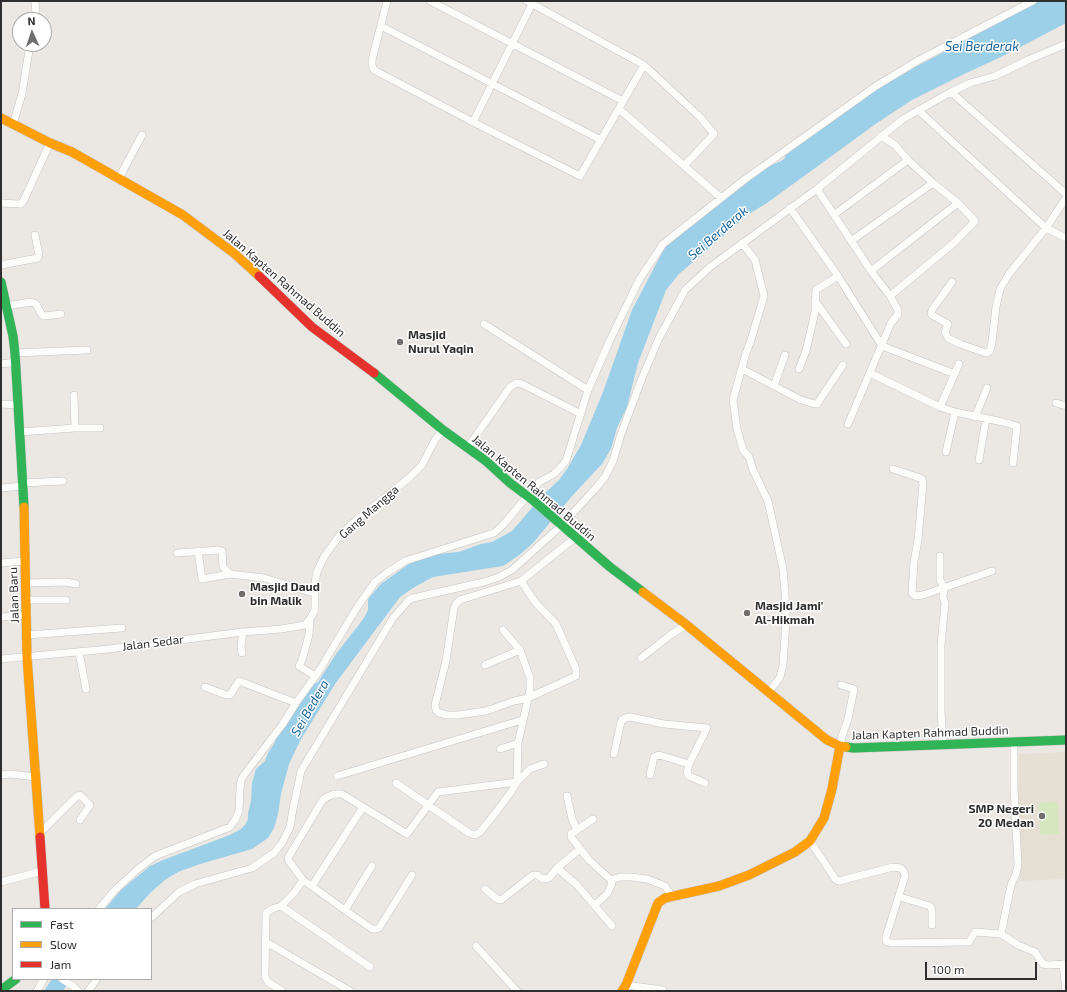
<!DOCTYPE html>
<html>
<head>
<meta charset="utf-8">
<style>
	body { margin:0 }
	#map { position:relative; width:1067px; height:992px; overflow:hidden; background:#ebe8e4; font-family:"Exo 2",sans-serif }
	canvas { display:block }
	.frame { position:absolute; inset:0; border:2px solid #2e2e2e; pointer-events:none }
	.legend { position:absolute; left:12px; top:908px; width:140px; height:72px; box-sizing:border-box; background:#fff; border:1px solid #ababab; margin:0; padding:5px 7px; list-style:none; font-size:12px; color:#2e2e2e }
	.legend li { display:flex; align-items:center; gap:8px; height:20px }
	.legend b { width:20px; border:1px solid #ababab }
	.north { position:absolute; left:12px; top:12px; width:40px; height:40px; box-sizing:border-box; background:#fff; border:1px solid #ababab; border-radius:50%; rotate:357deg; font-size:11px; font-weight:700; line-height:16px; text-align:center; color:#2e2e2e }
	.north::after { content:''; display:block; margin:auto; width:14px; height:18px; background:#706f6e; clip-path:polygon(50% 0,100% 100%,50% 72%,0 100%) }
	.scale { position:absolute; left:925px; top:962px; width:112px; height:18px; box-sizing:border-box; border:2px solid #2e2e2e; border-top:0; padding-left:5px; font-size:12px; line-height:14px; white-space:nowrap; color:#2e2e2e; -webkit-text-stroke:3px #fff; paint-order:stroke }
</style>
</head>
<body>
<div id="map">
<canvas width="1067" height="992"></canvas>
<div class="frame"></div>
<ul class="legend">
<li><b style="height:5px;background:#30b455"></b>Fast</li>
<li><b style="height:5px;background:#ff9f0a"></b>Slow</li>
<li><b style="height:5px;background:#e5322d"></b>Jam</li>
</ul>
<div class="north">N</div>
<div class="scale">100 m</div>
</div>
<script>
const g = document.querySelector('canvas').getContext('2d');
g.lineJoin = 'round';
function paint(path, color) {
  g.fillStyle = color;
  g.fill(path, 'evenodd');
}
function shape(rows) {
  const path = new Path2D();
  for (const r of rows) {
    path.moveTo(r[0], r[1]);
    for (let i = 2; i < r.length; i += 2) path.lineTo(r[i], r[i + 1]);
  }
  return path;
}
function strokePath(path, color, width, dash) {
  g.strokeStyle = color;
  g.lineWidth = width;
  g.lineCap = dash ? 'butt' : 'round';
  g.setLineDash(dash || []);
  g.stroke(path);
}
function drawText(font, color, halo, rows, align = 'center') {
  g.font = font + ' "Exo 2",sans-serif';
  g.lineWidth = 3;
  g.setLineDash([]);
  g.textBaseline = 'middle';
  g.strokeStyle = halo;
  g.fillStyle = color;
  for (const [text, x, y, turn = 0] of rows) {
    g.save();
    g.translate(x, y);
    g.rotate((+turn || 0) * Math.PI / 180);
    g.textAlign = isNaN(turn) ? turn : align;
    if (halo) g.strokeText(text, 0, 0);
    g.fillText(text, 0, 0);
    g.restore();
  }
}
const education = shape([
	[1066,752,1066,879,1020,881,1016,754]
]);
const pitch = shape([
	[1057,802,1059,834,1040,835,1039,803]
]);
const water = shape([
	[1035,1,1066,1,1066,23,1005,55,962,75,912,100,877,123,767,203,749,214,679,274,666,290,638,363,627,407,617,428,611,449,602,464,572,496,533,543,518,556,503,566,433,577,413,588,400,597,335,684,300,741,289,764,281,794,278,814,274,828,268,838,252,849,200,864,178,872,165,880,150,893,136,909,105,909,121,890,150,866,163,860,230,835,241,829,245,825,248,819,248,813,251,801,252,783,256,769,265,761,268,753,275,742,278,734,308,688,318,682,336,654,364,618,368,610,368,599,381,584,417,558,426,555,459,552,481,544,492,542,505,535,512,531,543,495,559,480,567,469,581,445,603,392,632,310,665,247,767,167,781,161,784,159,788,151,832,119,852,108,864,97,874,90,915,67,948,50,967,37,981,30,992,26,1013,15],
	[52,979,70,979,63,991,44,991]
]);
const street = shape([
	[35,1,36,15,35,20],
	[387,1,372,60,372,65,374,70,473,122],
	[430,1,623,101],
	[527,1,644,65,702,119],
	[532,4,473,122,580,176,644,65],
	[381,26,601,140],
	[951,92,1066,194],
	[619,109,721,198],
	[918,110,1046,228,1066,238],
	[13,124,22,94,30,44],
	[881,136,895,145,908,160,933,183,958,203,975,221,955,242,890,296],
	[684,166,714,134,699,116],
	[119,178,142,135],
	[817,189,871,271,890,296,898,310,898,314,891,323,848,424],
	[1,203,20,204,23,202,50,143],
	[790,208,838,276,882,346,955,374],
	[835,214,908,160],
	[851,241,933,183],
	[742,243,755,260,764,296,750,343,746,353,733,400,737,429,743,450,749,457,753,470,768,501,783,569,785,592,786,622,783,665,780,677,769,692],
	[1,265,38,258,39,255,35,235],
	[871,271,958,203],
	[952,282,932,310,931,313,932,315,948,324,945,332,948,338,960,344,986,353,990,351,992,342,996,307,1000,289,1009,274,1046,228,1066,198],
	[815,301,846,344],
	[6,306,31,302,36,304,42,315,44,316,61,314],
	[484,324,588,390],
	[15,353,87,350],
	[1,364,16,362],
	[742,369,801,400,815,404,817,404,843,365],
	[799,369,806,351,815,312,816,290,838,276],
	[870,373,940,407,955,412,1003,422,1017,426,1013,463],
	[774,386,785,355],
	[74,395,75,428],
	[1056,403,1066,406],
	[1,404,18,405],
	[940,407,959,364],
	[975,417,987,388],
	[20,432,75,428,100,428],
	[468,447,510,387,516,383,522,384,581,414],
	[946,452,955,412],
	[979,460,986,419],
	[893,469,917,477,922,479,923,484,918,540,914,562,912,593,915,596,923,595,992,571],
	[23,483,63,481],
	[1,488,23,486],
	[198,551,202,579,230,574],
	[177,553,219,550,222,551,223,567,230,574,264,578,314,593],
	[940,556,940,580,944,588,943,597,945,603,941,645,941,711,943,745],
	[1,563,25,561],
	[521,581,535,602,556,624,576,669,576,676,528,698,514,701,486,711,458,715,447,715,439,713,436,710,435,705,446,661,454,608,456,604,460,600,521,581,576,537],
	[26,583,66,582,76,584],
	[26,600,66,600],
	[1,617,27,615],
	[310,619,309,635,302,660,299,666,315,676],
	[503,630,520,650,530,678,530,690,518,743,517,782],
	[27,635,122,628],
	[79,652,86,689],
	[242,653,241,646,243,632],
	[641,658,669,636,686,625],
	[1,659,109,649,243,632,281,629,305,625,310,619,315,610,315,582,317,572,324,557,339,536,354,522,409,478,422,465,435,440,443,430],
	[485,665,520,650],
	[205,687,226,695,230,695,239,681,296,703],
	[840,746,842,736,848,719,854,689,841,685],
	[500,749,518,743],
	[614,754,621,722,622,720,625,718,630,717,664,724,707,728,689,764,687,773,689,776,705,783],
	[1,775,11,774,36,777],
	[650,775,654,757,659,755,689,764],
	[337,776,522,720],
	[396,783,469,833,475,835,480,832,497,811,511,792,517,782,530,769,544,764],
	[567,796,572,819,577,830,571,834,571,837,589,860,611,880,620,877,631,877,647,879,665,886,671,895],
	[577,830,593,819],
	[39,834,76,797,80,795,90,805,80,820],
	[810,841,836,880,839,881,893,867,901,868,904,872,905,876,886,937,886,941,888,942,891,943,969,942,975,932,1001,934,1018,945,1035,952,1043,964,1048,965,1066,964],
	[557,868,577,885,612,926],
	[412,875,379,928,376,929,372,929,345,910,303,880,289,861,288,858,322,801,325,798,334,794,342,794,407,834,438,792,517,782],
	[1,882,42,871],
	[312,886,363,807],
	[485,889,497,899,501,900,533,875,537,875,543,879,549,878,557,868,580,849],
	[900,897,930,906,932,910,932,925],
	[595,905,607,894,612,884,611,880],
	[281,906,370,967],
	[99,909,114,891,138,869,155,856,230,827,235,820,239,811,240,788,241,780,244,775,282,725,296,703,319,671,356,609,375,582,388,572,405,561,494,533,503,525,539,482,554,474,560,468,566,461,588,390,610,340,639,280,663,244,744,180,876,86,919,60,1033,1],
	[345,910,372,866],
	[151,918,179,892,195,884,252,868,274,853,282,843,290,827,293,809,301,771,393,618,409,600,413,598,484,582,499,577,512,570,562,525,595,489,605,477,613,461,621,434,642,378,659,338,685,290,710,267,817,189,903,119,951,92,970,83,995,76,1028,60,1066,44],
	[1001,934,1011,885,1016,874,1018,865,1014,788,1014,742],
	[266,942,350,991],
	[476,946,517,991],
	[1063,964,1066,991],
	[62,979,73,986,78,991],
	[626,985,663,990],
	[37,991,44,979],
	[88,991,97,979],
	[282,991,268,982,265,977,266,913,272,909,281,906,294,893,303,880]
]);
const fast = shape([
	[1,282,13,336,15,353,24,507],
	[374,373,443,430,486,461,510,483,534,501,610,567,643,592],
	[846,747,854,748,1066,740],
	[1,990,16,979]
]);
const slow = shape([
	[1,118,50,143,72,152,183,215,235,254,259,276],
	[24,507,27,657,40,837],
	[643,592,683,622,827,740,840,746,846,747],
	[622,991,626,985,658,903,665,898,719,886,749,875,795,852,810,841,824,818,832,789,840,746]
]);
const jam = shape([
	[259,276,312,327,374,373],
	[40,837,45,909]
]);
const markers = [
	[400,342,4,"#706f6e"],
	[242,594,4,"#706f6e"],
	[747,613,4,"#706f6e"],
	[1042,816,4,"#706f6e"]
];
const streetNames = [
	["Jalan Kapten Rahmad Buddin",284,283,41],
	["Jalan Kapten Rahmad Buddin",534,488,40],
	["Gang Mangga",369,512,-41],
	["Jalan Baru",14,595,-92],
	["Jalan Sedar",153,643,-7],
	["Jalan Kapten Rahmad Buddin",930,733,-2]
];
const poiNames = [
	["Masjid",408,335],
	["Nurul Yaqin",408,349],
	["Masjid Daud",250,587],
	["bin Malik",250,601],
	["Masjid Jami'",755,606],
	["Al-Hikmah",755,620],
	["SMP Negeri",1034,809,"right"],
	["20 Medan",1034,823,"right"]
];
const waterNames = [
	["Sei Berderak",982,47],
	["Sei Berderak",718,233,-41],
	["Sei Bedera",310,708,-60]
];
paint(education, '#e5e0d3');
paint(pitch, '#d5e8bd');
paint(water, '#9ccfe8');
strokePath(street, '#c5c4c4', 8);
strokePath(fast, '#c5c4c4', 10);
strokePath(slow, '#c5c4c4', 10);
strokePath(jam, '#c5c4c4', 10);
strokePath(street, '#fcfcfb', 7);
strokePath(fast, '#30b455', 9);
strokePath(slow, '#ff9f0a', 9);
strokePath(jam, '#e5322d', 9);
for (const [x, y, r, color] of markers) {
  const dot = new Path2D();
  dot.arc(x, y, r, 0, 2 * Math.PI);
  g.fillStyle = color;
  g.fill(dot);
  strokePath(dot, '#fff', 1.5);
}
drawText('12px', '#2e2e2e', '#fff', streetNames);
drawText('bold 12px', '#2e2e2e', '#fff', poiNames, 'left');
drawText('italic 13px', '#14639c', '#fff', waterNames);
</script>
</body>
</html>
